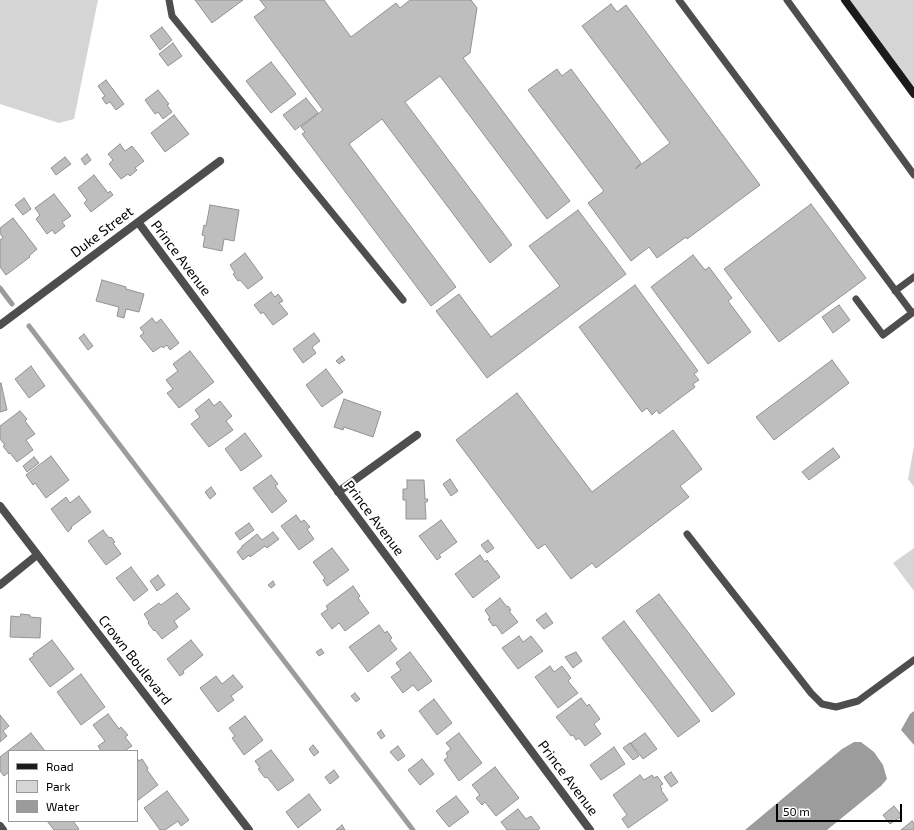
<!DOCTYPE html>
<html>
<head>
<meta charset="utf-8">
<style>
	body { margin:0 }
	#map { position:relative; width:914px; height:830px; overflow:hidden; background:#fff; font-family:"Exo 2",sans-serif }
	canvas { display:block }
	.legend { position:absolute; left:8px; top:750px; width:130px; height:72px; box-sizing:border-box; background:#fff; border:1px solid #999; margin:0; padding:5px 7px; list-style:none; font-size:12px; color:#000 }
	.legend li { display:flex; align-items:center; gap:8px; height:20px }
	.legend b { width:20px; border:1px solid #999 }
	.scale { position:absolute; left:776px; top:804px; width:126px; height:18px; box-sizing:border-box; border:2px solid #000; border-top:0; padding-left:5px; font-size:12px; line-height:14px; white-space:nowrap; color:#000; -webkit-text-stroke:3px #fff; paint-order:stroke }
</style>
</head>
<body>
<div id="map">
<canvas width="914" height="830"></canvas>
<ul class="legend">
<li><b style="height:5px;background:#1b1b1b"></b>Road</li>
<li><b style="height:11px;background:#d5d5d5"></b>Park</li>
<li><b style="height:11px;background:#9c9c9c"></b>Water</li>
</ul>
<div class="scale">50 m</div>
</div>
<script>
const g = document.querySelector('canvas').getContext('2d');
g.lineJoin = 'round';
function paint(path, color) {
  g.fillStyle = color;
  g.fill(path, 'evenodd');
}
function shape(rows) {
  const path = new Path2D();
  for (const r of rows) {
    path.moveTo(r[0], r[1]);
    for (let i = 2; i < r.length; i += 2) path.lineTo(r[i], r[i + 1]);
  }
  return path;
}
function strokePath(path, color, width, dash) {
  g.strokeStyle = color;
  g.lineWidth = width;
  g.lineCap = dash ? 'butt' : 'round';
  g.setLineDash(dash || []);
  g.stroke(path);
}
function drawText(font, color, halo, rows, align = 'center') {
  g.font = font + ' "Exo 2",sans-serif';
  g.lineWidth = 4;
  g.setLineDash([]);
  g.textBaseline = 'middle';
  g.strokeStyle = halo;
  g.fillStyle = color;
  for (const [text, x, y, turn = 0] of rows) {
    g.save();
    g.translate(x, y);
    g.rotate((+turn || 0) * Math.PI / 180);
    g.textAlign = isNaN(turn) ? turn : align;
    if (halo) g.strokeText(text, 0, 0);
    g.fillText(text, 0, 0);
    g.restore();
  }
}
const green = shape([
	[0,0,98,0,74,119,59,123,0,104],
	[845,0,914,0,914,94],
	[914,446,914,487,908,479],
	[914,548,914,591,893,563]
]);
const water = shape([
	[914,711,914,745,901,730,910,714],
	[854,742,861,742,874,752,883,765,887,779,881,786,827,830,745,830,842,749]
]);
const stream = shape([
	[0,288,12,304],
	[29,326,413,830]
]);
const building = shape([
	[195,0,243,0,212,23,195,0],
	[260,0,324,0,351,37,396,3,400,8,410,0,471,0,477,8,470,53,463,58,570,201,547,219,440,76,405,102,512,245,490,263,382,119,349,144,456,287,431,306,302,134,305,132,301,127,323,110,254,17,266,8,260,0],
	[611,4,617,12,626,5,760,185,687,239,686,237,657,258,649,247,631,261,588,203,604,191,528,90,557,69,562,76,571,69,641,163,635,169,670,143,582,26,611,4],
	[162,27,172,40,160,50,150,36,162,27],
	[173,43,182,56,168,66,159,54,173,43],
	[271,62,296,94,271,113,246,81,271,62],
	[106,80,124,104,116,110,110,102,106,104,102,98,105,96,98,86,106,80],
	[158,90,169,104,167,105,172,112,163,119,158,112,155,114,145,100,158,90],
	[306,98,318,113,295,130,283,115,306,98],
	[174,115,189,134,165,152,151,133,174,115],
	[120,144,125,151,132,146,144,161,135,168,137,170,130,176,128,174,121,179,109,164,113,160,108,154,120,144],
	[87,154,91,160,85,165,81,159,87,154],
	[65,157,71,164,56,175,51,168,65,157],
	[94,175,108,193,110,191,113,195,91,212,84,203,87,200,78,188,94,175],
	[54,194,71,216,62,222,65,226,55,234,52,230,47,234,36,219,40,215,35,208,54,194],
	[24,198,31,209,23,215,15,205,24,198],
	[811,204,866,278,779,342,724,269,811,204],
	[210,205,239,210,234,241,224,239,222,251,203,247,205,236,202,235,204,225,206,226,210,205],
	[578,210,626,274,487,378,436,311,459,294,491,337,560,286,529,246,578,210],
	[13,218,37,249,29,256,30,257,6,275,0,267,0,240,3,238,0,233,0,228,13,218],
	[245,253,263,278,248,289,240,280,238,281,233,274,235,273,230,265,245,253],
	[693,255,705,270,709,267,732,298,728,301,751,332,708,364,651,287,693,255],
	[102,280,126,287,126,289,144,294,139,312,126,309,124,318,117,316,119,307,96,301,102,280],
	[635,285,698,371,694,374,699,380,693,384,695,387,659,414,657,410,652,415,647,408,642,412,579,327,635,285],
	[271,292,275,297,278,294,283,301,279,303,288,314,273,325,263,312,261,314,254,305,271,292],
	[839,305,850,320,833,333,822,317,839,305],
	[152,318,156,323,161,319,179,343,170,350,167,345,163,348,162,346,153,352,140,336,144,333,140,328,152,318],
	[314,333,320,341,312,347,316,353,303,363,293,349,314,333],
	[84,334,93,346,88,350,79,338,84,334],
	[190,351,214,382,179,408,167,393,173,389,166,380,178,371,173,364,190,351],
	[342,356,345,360,339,364,336,361,342,356],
	[832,360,849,383,774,440,756,417,832,360],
	[31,366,45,386,29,398,15,379,31,366],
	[326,369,343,392,322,407,306,385,326,369],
	[1,383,7,410,0,412,0,384,1,383],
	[517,393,592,492,673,430,702,469,680,486,689,497,596,568,592,563,571,579,545,544,538,549,456,440,517,393],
	[209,399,214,406,220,401,232,416,226,421,233,430,209,447,191,424,200,417,195,410,209,399],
	[344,399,381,412,373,437,344,427,343,430,334,427,344,399],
	[20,411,27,419,25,421,35,434,26,440,33,450,17,462,10,453,9,454,3,446,5,445,0,439,0,426,20,411],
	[245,433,262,456,241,471,225,449,245,433],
	[833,448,840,457,809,480,802,472,833,448],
	[51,456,69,480,46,498,35,483,33,485,26,475,51,456],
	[34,457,39,463,27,472,23,466,34,457],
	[271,475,278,484,275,486,287,501,272,513,253,488,271,475],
	[450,479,458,491,451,496,443,484,450,479],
	[407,480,424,480,425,499,428,499,427,502,425,502,426,519,406,519,406,500,403,500,403,489,407,489,407,480],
	[211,487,216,494,210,499,205,492,211,487],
	[79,496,91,512,71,527,72,528,68,532,51,509,66,497,70,503,79,496],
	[296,515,301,522,304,520,310,527,307,529,314,539,299,550,281,526,296,515],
	[441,520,457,542,439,555,441,557,437,560,419,536,441,520],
	[249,523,254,530,240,540,235,533,249,523],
	[103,530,109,538,111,537,115,542,113,543,121,554,106,565,88,541,103,530],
	[273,532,279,539,267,548,265,546,250,557,249,555,243,560,237,552,242,547,242,546,257,534,262,540,273,532],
	[488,540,494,548,487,553,481,545,488,540],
	[332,548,349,570,327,586,323,580,325,578,313,562,332,548],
	[480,555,485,562,487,560,500,577,473,598,455,574,480,555],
	[131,567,148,590,134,601,116,578,131,567],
	[158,575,165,585,157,591,150,581,158,575],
	[273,581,275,585,271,588,268,585,273,581],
	[353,586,360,596,358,598,369,613,345,631,339,623,332,629,321,614,328,609,326,606,353,586],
	[177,593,190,609,174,621,178,627,162,639,155,630,154,631,148,623,149,622,144,614,159,603,161,605,177,593],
	[659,594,735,694,712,712,636,611,659,594],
	[500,598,507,607,508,606,511,610,509,611,518,622,502,634,496,625,493,626,488,619,490,618,485,610,500,598],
	[546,613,553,623,544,629,536,620,546,613],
	[21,614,30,615,30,617,41,618,40,638,10,637,11,616,20,617,21,614],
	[624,621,700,721,678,737,602,638,624,621],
	[379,625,385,633,387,631,392,638,390,640,397,649,368,672,349,647,379,625],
	[519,636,523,642,531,636,543,651,518,669,502,648,519,636],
	[52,640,74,669,50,687,29,659,34,656,33,654,52,640],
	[191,640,203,655,183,671,184,673,180,676,167,659,191,640],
	[321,649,324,653,319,656,316,652,321,649],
	[410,652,432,681,418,691,413,685,403,693,391,677,401,670,396,663,410,652],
	[576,652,582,661,573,668,565,657,576,652],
	[550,666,554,672,562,666,571,678,568,681,578,693,558,708,535,677,550,666],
	[81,674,105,707,81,725,57,692,81,674],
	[233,675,243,687,231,696,234,700,218,712,200,688,216,676,222,684,233,675],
	[355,693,360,699,356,702,351,696,355,693],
	[581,698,587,706,589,704,600,719,594,724,601,734,585,746,579,738,576,740,573,735,571,736,556,717,581,698],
	[434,699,452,723,437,735,419,711,434,699],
	[108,714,119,729,121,727,128,735,125,737,132,746,124,751,101,751,98,746,105,741,93,725,108,714],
	[0,715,9,726,3,731,7,736,0,742,0,715],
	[245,716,263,740,244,755,232,738,235,736,229,728,245,716],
	[381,730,385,736,381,739,377,733,381,730],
	[31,733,45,751,9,751,9,772,4,776,0,771,0,757,31,733],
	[459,733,482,763,459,781,444,760,448,757,446,753,451,749,446,743,459,733],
	[645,733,657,749,643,759,631,743,645,733],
	[630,743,639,756,633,760,623,748,630,743],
	[313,745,319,752,314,756,309,749,313,745],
	[398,746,405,756,398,761,390,752,398,746],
	[614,747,625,764,601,780,590,765,614,747],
	[271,750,294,780,278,791,267,777,265,778,258,769,260,768,255,761,271,750],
	[137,758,139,761,142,759,148,768,147,770,158,785,137,801,137,758],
	[422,759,434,774,420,785,408,770,422,759],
	[495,767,519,798,496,816,485,802,482,805,476,798,480,795,472,785,495,767],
	[334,770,339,777,330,784,325,777,334,770],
	[671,772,678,782,671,787,664,777,671,772],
	[640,775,644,780,652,775,654,778,657,776,663,784,660,786,662,789,661,790,668,800,628,828,622,819,627,815,613,795,640,775],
	[167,791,189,820,181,826,178,821,165,830,160,830,144,808,167,791],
	[309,794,321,810,298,828,286,812,309,794],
	[456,796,469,812,449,827,436,811,456,796],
	[894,806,902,816,890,824,883,815,894,806],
	[518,809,526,819,531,816,540,828,538,830,507,830,501,822,518,809],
	[47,821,73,821,79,829,77,830,54,830,47,821],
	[912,821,914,823,914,830,901,830,912,821],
	[342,825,345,830,336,830,342,825]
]);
const lane = shape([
	[169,0,172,16,403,300],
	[679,0,912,313,914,312],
	[787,0,914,175],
	[895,291,914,277],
	[856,299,883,335,912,313],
	[687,534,811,693,822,704,836,707,858,701,914,660]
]);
const street = shape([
	[138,222,590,830],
	[0,325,220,161],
	[338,492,417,435],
	[0,506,249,830],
	[0,585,37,555],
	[0,826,3,830]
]);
const secondary = shape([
	[845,0,914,94]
]);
const streetNames = [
	["Duke Street",102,232,-37],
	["Prince Avenue",181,258,53],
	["Prince Avenue",374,518,53],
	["Crown Boulevard",135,660,52],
	["Prince Avenue",568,778,53]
];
paint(green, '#d5d5d5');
paint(water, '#9c9c9c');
strokePath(stream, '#9c9c9c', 5);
paint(building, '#bebebe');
strokePath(building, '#929292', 1);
strokePath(lane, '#4e4e4e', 7);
strokePath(street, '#4e4e4e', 8);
strokePath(secondary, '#1b1b1b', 8);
drawText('14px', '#000', '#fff', streetNames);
</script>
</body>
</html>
